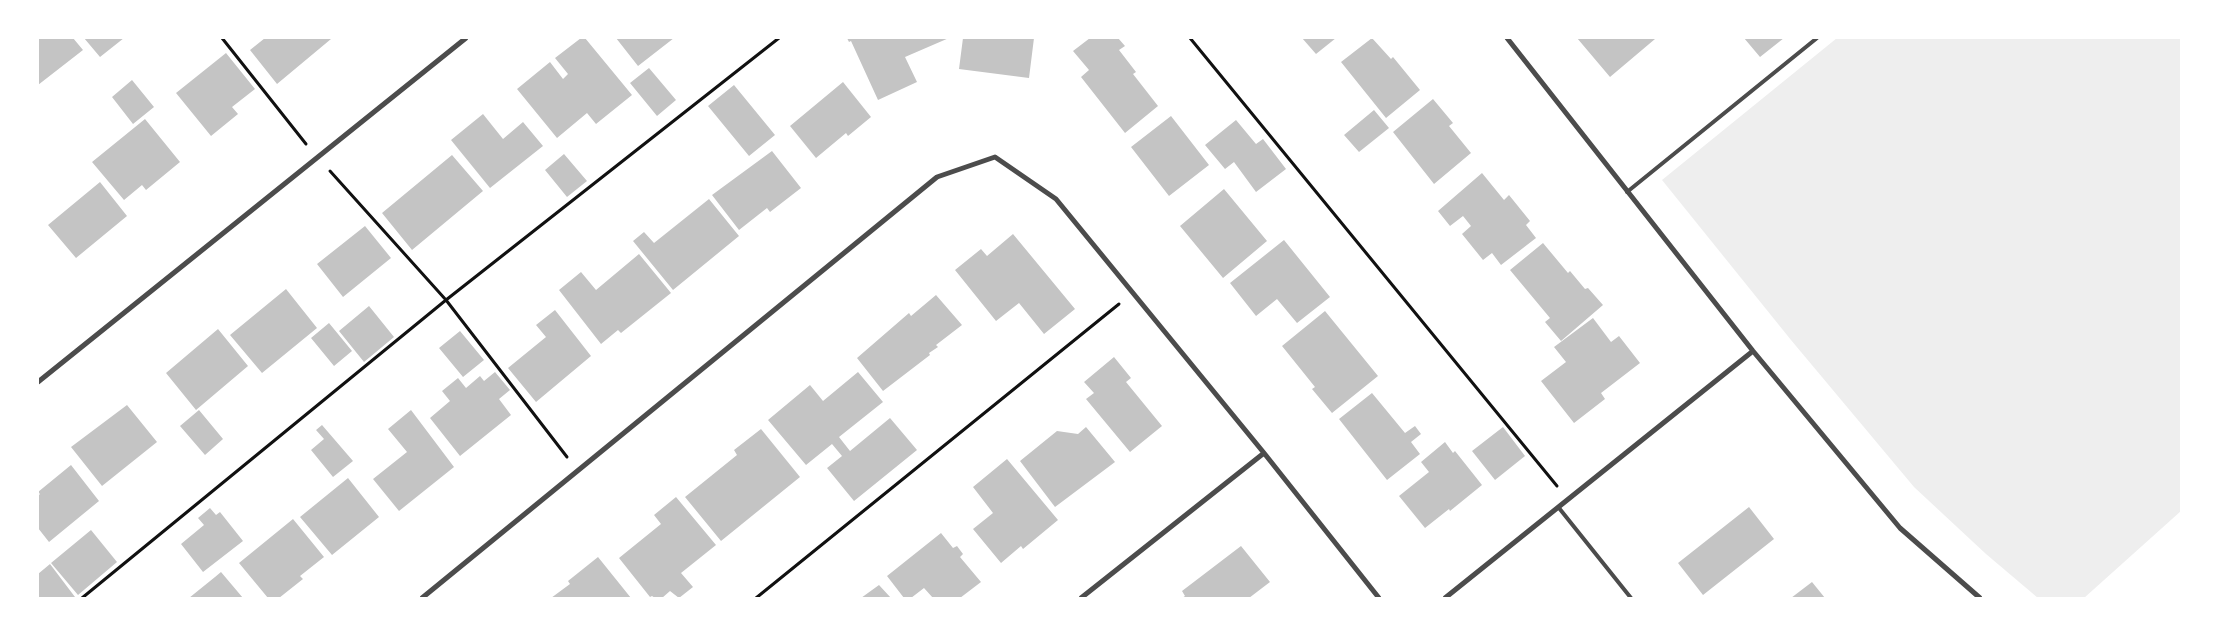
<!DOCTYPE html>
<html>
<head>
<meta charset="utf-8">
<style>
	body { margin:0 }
	#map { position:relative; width:2219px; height:636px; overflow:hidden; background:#fff; font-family:"Space Grotesk",sans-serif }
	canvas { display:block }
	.frame { position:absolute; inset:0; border:39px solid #fff; pointer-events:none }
</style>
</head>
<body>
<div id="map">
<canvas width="2219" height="636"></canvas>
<div class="frame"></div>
</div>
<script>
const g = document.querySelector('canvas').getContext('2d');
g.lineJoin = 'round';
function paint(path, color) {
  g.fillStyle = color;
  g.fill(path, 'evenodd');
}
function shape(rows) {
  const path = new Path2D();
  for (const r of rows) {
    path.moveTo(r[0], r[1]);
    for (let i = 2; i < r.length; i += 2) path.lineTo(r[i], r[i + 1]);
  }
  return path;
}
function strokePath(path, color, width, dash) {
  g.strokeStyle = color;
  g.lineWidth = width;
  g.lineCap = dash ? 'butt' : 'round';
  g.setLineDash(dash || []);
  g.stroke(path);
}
const green = shape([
	[1837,38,2181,38,2181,511,2084,598,2038,598,1986,554,1914,487,1791,340,1662,180]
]);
const building = shape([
	[38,38,73,38,83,50,38,85],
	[84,38,124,38,100,57],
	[265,38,330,38,331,39,277,84,250,50],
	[581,38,585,38,632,95,596,124,587,113,557,138,517,89,550,62,563,79,568,74,555,58],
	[616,38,674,38,638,66],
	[847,38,949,38,905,57,917,82,878,100,851,41,849,42],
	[963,38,1034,38,1029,78,959,69],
	[1090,38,1118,38,1125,46,1119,50,1136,72,1133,74,1158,106,1125,133,1081,77,1089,70,1073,51],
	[1302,38,1336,38,1316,54],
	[1372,38,1391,59,1393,57,1420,90,1386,118,1341,62],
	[1577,38,1654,38,1655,39,1610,77],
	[1744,38,1784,38,1760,57],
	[226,53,255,89,232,107,238,114,211,136,176,93],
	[649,68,676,100,657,116,630,83],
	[132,80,154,107,133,124,112,97],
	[843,82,871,117,848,136,846,133,816,158,790,126],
	[734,85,775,135,749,156,708,106],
	[1433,99,1453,123,1449,126,1471,153,1434,184,1393,132],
	[1374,110,1389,128,1359,152,1344,135],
	[483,114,503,139,523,122,543,146,490,188,451,140],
	[1171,116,1209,165,1169,196,1131,147],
	[145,119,180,162,146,190,142,185,124,200,92,162],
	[1236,120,1256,144,1263,139,1286,169,1256,192,1234,162,1225,169,1205,145],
	[772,151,801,188,770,212,767,208,739,230,712,195],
	[564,154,587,181,567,197,545,170],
	[452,155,483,191,412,250,382,213],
	[1482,173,1504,200,1509,195,1530,221,1526,225,1536,238,1501,265,1492,253,1483,260,1462,234,1471,226,1463,216,1450,226,1438,211],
	[100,182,127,216,76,258,48,225],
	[1224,189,1267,241,1223,278,1180,226],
	[709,199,739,236,673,290,633,241,644,232,654,243],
	[365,226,391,258,343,297,317,264],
	[1013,234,1075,309,1044,334,1019,303,996,321,955,270,981,249,987,256],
	[1284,240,1330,297,1297,323,1277,299,1256,316,1230,283],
	[1543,243,1568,273,1570,271,1585,289,1588,288,1603,305,1561,341,1545,322,1550,318,1510,270],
	[639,254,671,293,621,333,618,330,601,344,559,290,581,272,596,290],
	[286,289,317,328,262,373,230,335],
	[936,295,962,325,936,345,938,347,929,353,930,355,883,391,857,358,909,313,911,316],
	[369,306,394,337,364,362,339,331],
	[555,310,591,356,536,402,508,368,546,337,536,325],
	[1325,311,1378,376,1332,413,1312,389,1315,387,1282,346],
	[1593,318,1611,342,1619,336,1640,363,1601,393,1605,399,1574,423,1541,381,1566,362,1554,347],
	[329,323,352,351,334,366,311,338],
	[218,329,248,366,196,410,166,373],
	[460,331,484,360,463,377,439,348],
	[1114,357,1131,378,1126,382,1162,426,1130,452,1086,399,1094,393,1084,382],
	[495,372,510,390,499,399,511,415,460,456,430,418,450,401,442,391,458,378,466,388,480,376,484,381],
	[858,372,883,402,839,437,850,451,890,418,917,450,854,501,827,468,842,456,832,444,806,465,768,420,810,385,823,401],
	[1372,393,1405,433,1415,426,1421,434,1411,442,1420,454,1387,480,1339,419],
	[127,405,157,442,102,486,71,447],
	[199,410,223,439,205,455,180,426],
	[411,410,454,467,399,511,373,479,407,452,388,429],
	[322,425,353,461,333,477,311,450,324,439,316,430],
	[1086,427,1115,462,1055,507,1020,461,1057,431,1078,434],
	[1503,427,1525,456,1495,480,1472,451],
	[761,429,800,477,721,541,685,497,737,455,734,450],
	[1445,442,1453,453,1455,451,1482,485,1450,511,1449,509,1425,528,1399,496,1429,472,1421,462],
	[1007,459,1058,520,1023,549,1021,546,1001,563,973,529,993,513,973,487],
	[71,465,99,501,49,542,38,528,38,496,40,494,38,492],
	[348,478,379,517,332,555,300,517],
	[676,497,716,545,681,573,693,587,679,598,670,591,662,598,655,598,652,596,650,597,619,558,661,524,654,515],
	[1749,507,1774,539,1703,595,1678,563],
	[210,508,216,515,220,512,243,541,203,572,181,544,204,525,198,518],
	[293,519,324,557,300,576,303,579,279,598,268,598,239,563],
	[91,530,117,562,78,595,51,563],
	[941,533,953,548,957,546,963,554,960,557,981,582,960,598,933,598,924,588,911,598,904,598,887,576],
	[1241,546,1270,582,1249,598,1182,598,1185,596,1182,591],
	[598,557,631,598,551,598,570,584,568,581],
	[50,564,75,597,73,598,38,598,38,574],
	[221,572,243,598,189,598,215,577],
	[1812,582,1825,598,1791,598],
	[879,585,891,598,861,598]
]);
const path = shape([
	[222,38,306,144],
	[1190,38,1557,486],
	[330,171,446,300,567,457],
	[82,598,446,300,779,38],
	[756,598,1119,304]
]);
const service = shape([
	[1627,192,1817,38],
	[1559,508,1631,598]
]);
const minor = shape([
	[1507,38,1753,351,1900,528,1980,598],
	[38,382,466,38],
	[422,598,937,177,995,157,1056,199,1264,453,1379,598],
	[1081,598,1264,453],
	[1445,598,1753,351]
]);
paint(green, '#eee');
paint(building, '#c4c4c4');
strokePath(path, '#111', 3);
strokePath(service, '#4c4c4c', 4);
strokePath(minor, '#4c4c4c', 5);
</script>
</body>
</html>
